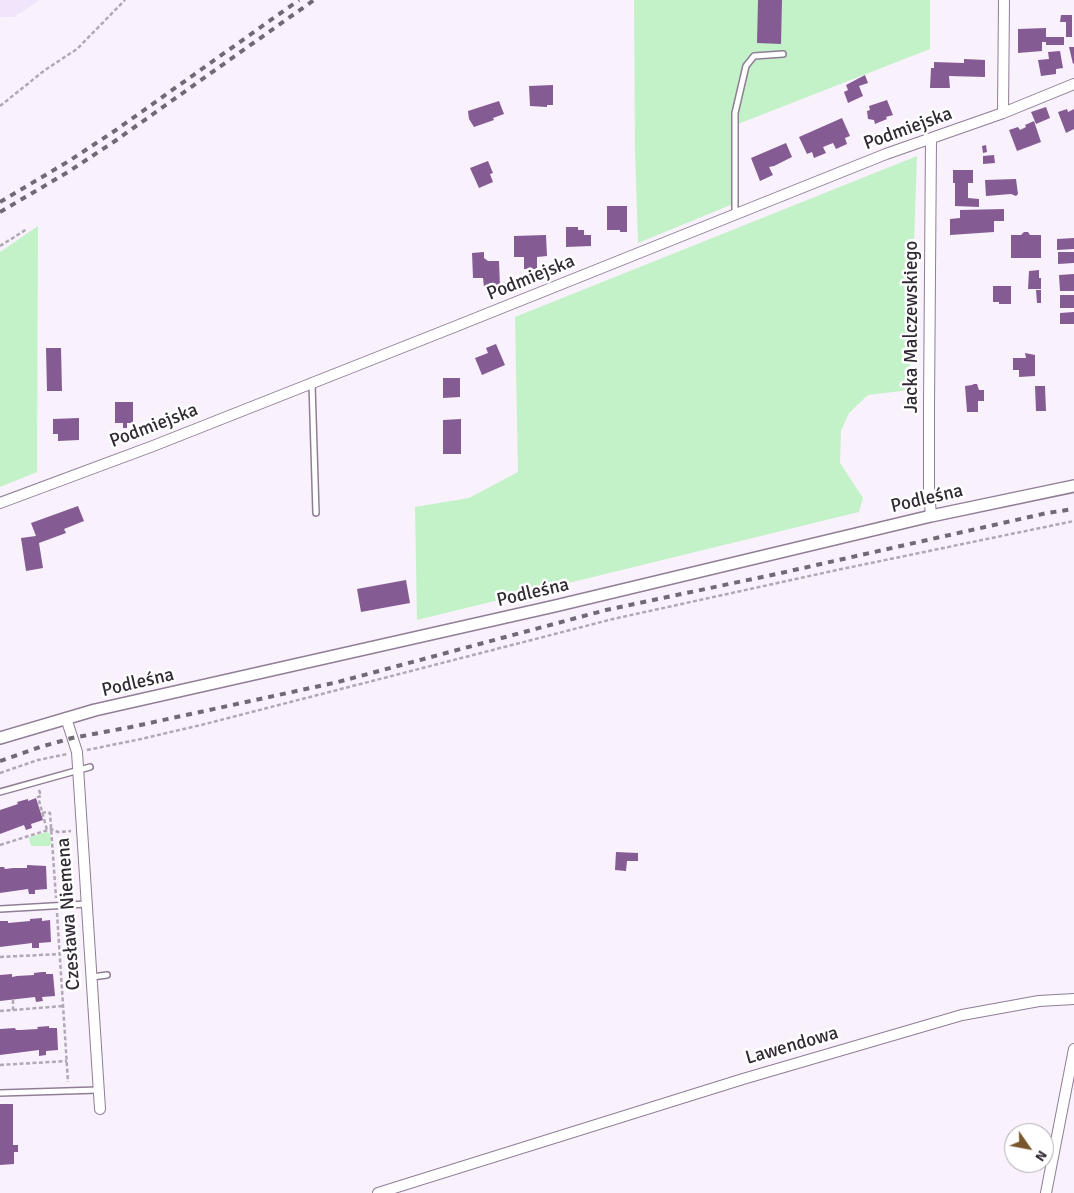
<!DOCTYPE html>
<html>
<head>
<meta charset="utf-8">
<style>
	body { margin:0 }
	#map { position:relative; width:1074px; height:1193px; overflow:hidden; background:#f9f1fc; font-family:Signika,sans-serif }
	canvas { display:block }
	.north { position:absolute; left:1004px; top:1123px; width:50px; height:50px; box-sizing:border-box; background:#fff; border:1px solid #adaaae; border-radius:50%; rotate:123deg; font-size:14px; font-weight:700; line-height:20px; text-align:center; color:#322a34 }
	.north::after { content:''; display:block; margin:auto; width:18px; height:22px; background:#78572d; clip-path:polygon(50% 0,100% 100%,50% 72%,0 100%) }
</style>
</head>
<body>
<div id="map">
<canvas width="1074" height="1193"></canvas>
<div class="north">N</div>
</div>
<script>
const g = document.querySelector('canvas').getContext('2d');
g.lineJoin = 'round';
function paint(path, color) {
  g.fillStyle = color;
  g.fill(path, 'evenodd');
}
function shape(rows) {
  const path = new Path2D();
  for (const r of rows) {
    path.moveTo(r[0], r[1]);
    for (let i = 2; i < r.length; i += 2) path.lineTo(r[i], r[i + 1]);
  }
  return path;
}
function strokePath(path, color, width, dash) {
  g.strokeStyle = color;
  g.lineWidth = width;
  g.lineCap = dash ? 'butt' : 'round';
  g.setLineDash(dash || []);
  g.stroke(path);
}
function drawText(font, color, halo, rows, align = 'center') {
  g.font = font + ' Signika,sans-serif';
  g.lineWidth = 5;
  g.setLineDash([]);
  g.textBaseline = 'middle';
  g.strokeStyle = halo;
  g.fillStyle = color;
  for (const [text, x, y, turn = 0] of rows) {
    g.save();
    g.translate(x, y);
    g.rotate((+turn || 0) * Math.PI / 180);
    g.textAlign = isNaN(turn) ? turn : align;
    if (halo) g.strokeText(text, 0, 0);
    g.fillText(text, 0, 0);
    g.restore();
  }
}
const industrial = shape([
	[0,0,40,0,14,17,0,17]
]);
const green = shape([
	[634,0,930,0,930,49,738,124,738,202,638,243,635,151],
	[917,156,909,390,868,395,849,413,841,431,840,463,863,498,859,512,417,620,415,507,469,498,518,472,515,317],
	[38,226,37,472,0,487,0,252],
	[47,832,50,834,51,844,49,846,31,846,29,839,30,837]
]);
const building = shape([
	[758,0,782,0,781,44,757,43],
	[1061,15,1072,15,1072,37,1066,37,1066,22,1060,22],
	[1046,28,1046,37,1064,37,1064,45,1046,45,1046,42,1042,42,1042,51,1018,53,1018,29],
	[1069,47,1074,47,1074,63,1073,64],
	[1060,51,1063,68,1056,69,1056,74,1041,76,1038,60,1049,59,1048,52],
	[964,59,985,60,985,77,949,76,950,88,930,88,931,68,934,68,934,62,964,63],
	[865,75,868,83,859,86,863,96,848,103,844,92,848,90,846,85],
	[553,85,553,105,547,105,547,107,530,106,529,86],
	[887,100,893,115,886,117,887,119,875,124,874,120,868,119,867,111,870,110,869,106],
	[499,101,504,114,493,118,494,120,474,127,469,119,468,111],
	[1046,107,1050,118,1036,124,1031,112],
	[1067,109,1068,112,1074,109,1074,129,1066,133,1058,112],
	[842,118,850,136,845,138,847,144,836,149,833,143,823,147,826,153,814,158,812,152,807,154,799,137],
	[1034,121,1041,142,1017,151,1009,130,1018,127,1020,130,1026,127,1025,125],
	[786,143,792,157,774,166,769,167,773,175,760,181,751,158],
	[986,145,987,152,983,153,982,146],
	[994,155,995,163,983,164,983,156],
	[488,161,493,173,490,174,493,182,479,188,470,168],
	[953,170,973,170,973,183,968,183,968,198,979,199,979,207,955,206,955,183,953,183],
	[1016,179,1018,194,1016,196,1011,194,986,196,985,180],
	[607,206,627,206,627,232,620,232,620,230,607,230],
	[1004,209,1004,221,994,221,994,232,950,235,950,219,960,218,960,210],
	[566,227,578,227,578,230,584,230,584,235,591,235,591,246,566,247],
	[1024,232,1028,232,1030,235,1041,235,1041,258,1011,258,1011,235,1021,235],
	[546,235,547,256,537,257,537,269,524,269,524,257,514,257,514,236],
	[1074,238,1074,249,1057,250,1057,239],
	[484,252,484,258,488,261,499,261,500,286,484,287,483,278,473,278,472,253],
	[1058,252,1074,252,1074,263,1058,264],
	[1039,270,1039,278,1041,278,1041,289,1028,289,1029,271],
	[1074,274,1074,291,1060,291,1059,275],
	[993,286,1011,286,1011,304,999,304,999,302,993,302],
	[1036,290,1041,290,1041,303,1037,303],
	[1060,295,1074,295,1074,308,1060,308],
	[1074,312,1074,324,1060,324,1060,313],
	[496,344,505,365,482,375,475,358,488,353,486,348],
	[46,348,61,348,62,391,47,391],
	[1025,353,1035,355,1035,376,1019,377,1019,370,1013,370,1013,358,1026,358],
	[443,378,460,378,460,397,443,398],
	[974,384,977,384,979,390,984,390,984,401,978,401,978,412,967,412,965,386,972,385],
	[1035,386,1045,386,1046,411,1036,411],
	[115,402,133,402,133,423,127,423,127,428,123,428,123,423,115,423],
	[79,418,79,440,58,441,58,434,53,434,53,419],
	[461,419,461,454,443,454,443,420],
	[78,506,84,521,64,529,66,533,39,543,43,568,26,571,21,538,36,536,31,523],
	[406,580,410,603,361,612,357,589],
	[36,798,43,820,31,824,32,828,26,830,24,825,0,834,0,810,18,804,17,802,28,799,28,801],
	[616,852,638,853,638,861,627,861,626,871,615,870],
	[27,865,46,866,47,889,35,890,35,894,29,894,28,889,0,893,0,867,4,867,5,869,13,868,27,868],
	[42,918,42,921,50,920,51,942,39,943,39,948,32,948,32,943,0,947,0,921,8,921,8,923,30,921,30,919],
	[42,972,46,972,46,974,53,974,55,996,42,997,43,1001,36,1002,35,997,0,1001,0,975,12,974,12,977,17,976,34,975,34,973],
	[49,1026,49,1028,57,1028,58,1050,46,1051,46,1055,39,1056,39,1050,0,1055,0,1029,15,1028,16,1030,20,1030,38,1029,37,1027],
	[0,1104,13,1104,13,1145,18,1145,18,1152,14,1152,14,1164,0,1165]
]);
const path = shape([
	[0,106,45,70,77,49,125,0],
	[0,246,27,229],
	[87,750,141,739,205,724,613,619,837,570,1074,521],
	[0,773,38,760,67,754],
	[39,790,41,796,38,797,47,830],
	[42,813,47,812,50,813,56,898],
	[0,845,51,829,58,832,71,831],
	[57,913,68,1082],
	[0,957,60,954],
	[13,1000,13,1010],
	[0,1011,63,1006],
	[0,1065,67,1061]
]);
const service = shape([
	[735,214,735,113,746,66,754,56,783,54],
	[312,384,316,513],
	[0,792,90,767],
	[0,909,86,904],
	[92,977,107,975],
	[0,1093,98,1090]
]);
const minor = shape([
	[1003,113,1004,0],
	[931,139,929,406,929,491,931,516],
	[0,503,153,446,454,327,886,154,1003,113,1074,84],
	[66,718,77,752,100,1109],
	[378,1193,743,1079,962,1015,1039,1001,1074,999],
	[1046,1193,1074,1049]
]);
const tertiary = shape([
	[0,738,95,710,555,606,931,516,1074,486]
]);
const rail = shape([
	[0,202,69,161,116,130,299,0],
	[0,212,68,172,115,141,314,0],
	[0,761,40,747,72,738,131,727,338,682,606,610,781,573,1047,513,1074,509]
]);
const streetNames = [
	["Podmiejska",908,129,-20],
	["Podmiejska",531,278,-22],
	["Jacka Malczewskiego",912,327,-90],
	["Podmiejska",154,426,-21],
	["Podleśna",927,499,-13],
	["Podleśna",533,593,-13],
	["Podleśna",138,683,-13],
	["Czesława Niemena",69,914,-94],
	["Lawendowa",792,1046,-16]
];
paint(industrial, '#f0e5fa');
paint(green, '#c3f2c9');
paint(building, '#855b93');
strokePath(service, '#907e96', 8);
strokePath(minor, '#907e96', 12);
strokePath(tertiary, '#907e96', 14);
strokePath(path, '#b0a8b2', 2.5, [4, 2.5]);
strokePath(service, '#fff', 5);
strokePath(minor, '#fff', 10);
strokePath(tertiary, '#fff', 11);
strokePath(rail, '#716973', 4, [6, 6]);
drawText('19px', '#322a34', '#fff', streetNames);
</script>
</body>
</html>
